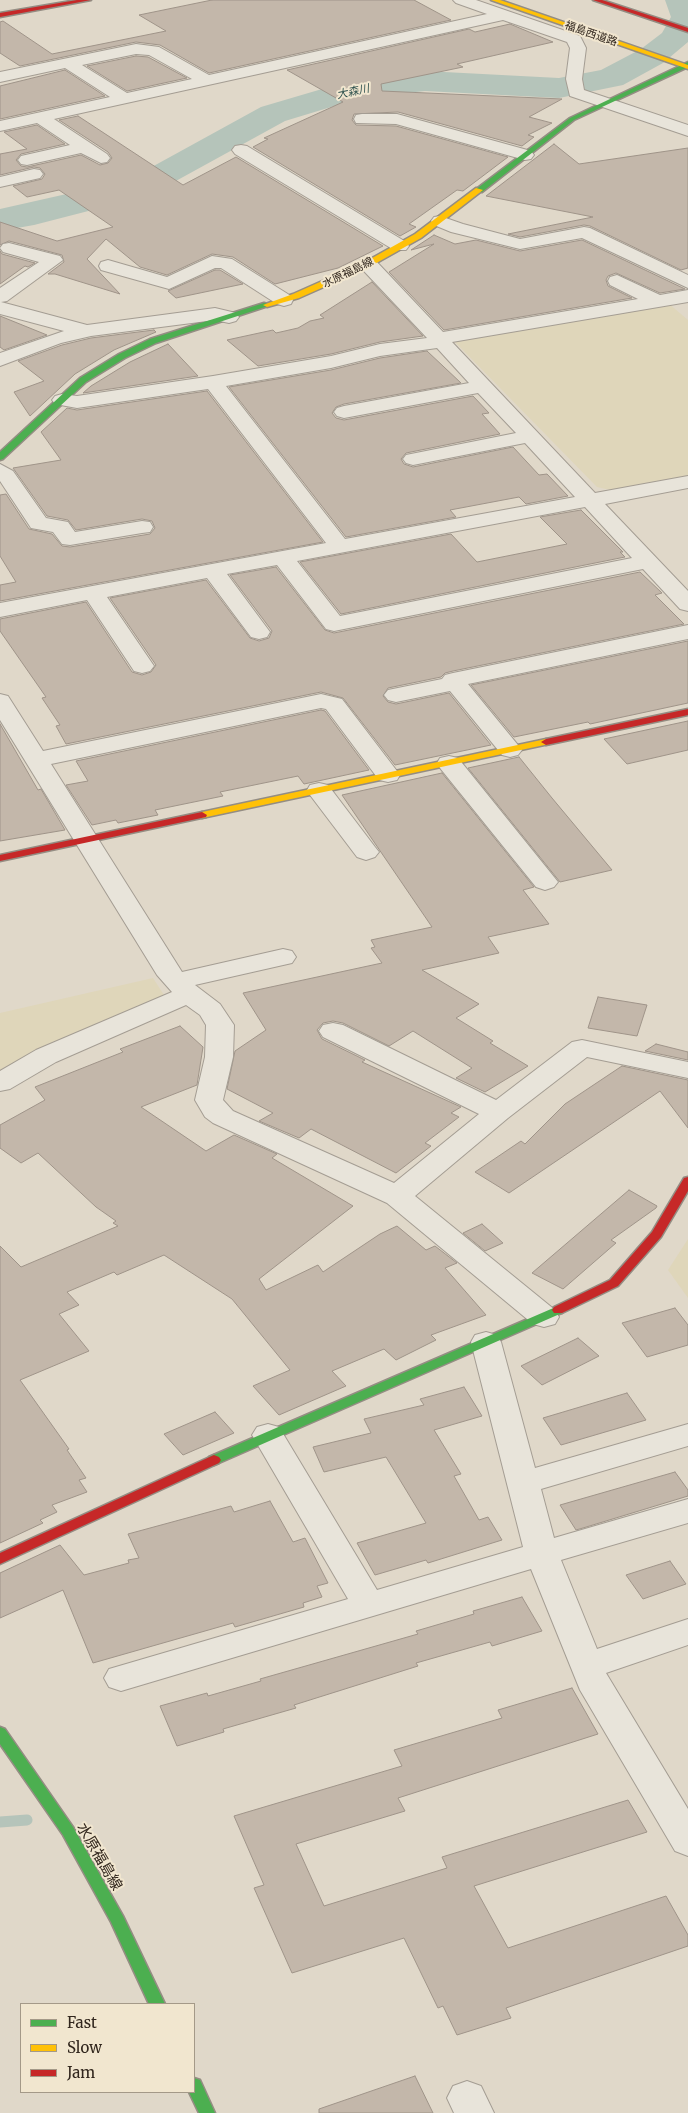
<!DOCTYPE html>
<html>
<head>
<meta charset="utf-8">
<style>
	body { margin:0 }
	#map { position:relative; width:688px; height:2113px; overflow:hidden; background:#e0d8c9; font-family:Merriweather,serif }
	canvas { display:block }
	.legend { position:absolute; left:20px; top:2003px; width:175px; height:90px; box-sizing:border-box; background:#f1e6cf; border:1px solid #a49988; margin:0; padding:6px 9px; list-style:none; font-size:15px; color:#31261d }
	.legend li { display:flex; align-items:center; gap:10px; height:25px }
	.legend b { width:25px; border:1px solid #a49988 }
</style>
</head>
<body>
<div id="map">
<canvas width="688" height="2113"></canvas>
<ul class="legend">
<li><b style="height:6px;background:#4caf50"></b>Fast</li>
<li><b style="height:6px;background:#ffc107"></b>Slow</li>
<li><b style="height:6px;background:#c62828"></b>Jam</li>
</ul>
</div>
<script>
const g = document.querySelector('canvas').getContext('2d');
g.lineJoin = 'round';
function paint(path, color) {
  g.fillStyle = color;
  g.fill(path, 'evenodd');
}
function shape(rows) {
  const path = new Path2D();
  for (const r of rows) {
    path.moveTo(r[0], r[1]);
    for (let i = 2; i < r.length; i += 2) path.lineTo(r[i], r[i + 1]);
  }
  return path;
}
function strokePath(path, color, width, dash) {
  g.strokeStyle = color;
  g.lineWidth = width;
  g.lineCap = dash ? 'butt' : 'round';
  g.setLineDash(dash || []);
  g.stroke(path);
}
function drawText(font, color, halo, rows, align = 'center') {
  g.font = font + ' Merriweather,"Noto Sans JP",serif';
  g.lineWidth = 4;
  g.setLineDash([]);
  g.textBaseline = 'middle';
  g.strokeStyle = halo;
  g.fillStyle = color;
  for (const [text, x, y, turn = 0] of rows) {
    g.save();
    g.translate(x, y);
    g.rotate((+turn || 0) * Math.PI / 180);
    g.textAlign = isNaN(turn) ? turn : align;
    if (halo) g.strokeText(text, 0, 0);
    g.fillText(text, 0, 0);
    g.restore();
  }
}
const farmland = shape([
	[668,303,688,320,688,476,610,490,597,487,452,339],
	[153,978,164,995,0,1075,0,1013],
	[688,1239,688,1298,668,1270]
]);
const stream = shape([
	[0,1822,27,1820]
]);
const river = shape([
	[665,0,688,0,688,42,663,63,623,85,559,98,425,91,380,96,341,104,285,121,174,182,135,199,34,225,0,231,0,209,111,184,150,168,261,107,322,89,380,76,425,71,559,78,601,70,641,49,662,33,671,17,665,0]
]);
const building = shape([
	[212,0,414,0,451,20,209,73,160,45,136,42,20,66,0,53,0,22,3,21,52,54,166,31,139,15,212,0],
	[510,24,553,42,457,64,463,67,381,84,382,91,562,99,529,117,552,123,528,135,534,137,522,146,398,112,354,114,352,120,356,125,396,126,508,157,463,191,457,190,409,224,416,227,400,236,253,147,268,139,264,138,343,102,287,70,469,29,475,32,510,24],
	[136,56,148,57,187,78,127,91,87,66,136,56],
	[65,70,105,96,0,119,0,86,65,70],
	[78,116,183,185,236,157,383,246,338,268,275,284,233,257,212,254,167,275,140,267,106,239,87,259,120,294,55,274,48,274,64,262,62,255,9,241,0,245,0,222,57,241,113,227,59,190,27,197,13,186,42,179,45,174,40,168,34,167,0,175,0,154,27,149,4,132,37,125,65,144,21,154,16,160,21,166,27,167,81,155,100,165,108,163,112,158,108,152,59,120,78,116],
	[554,144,579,164,688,148,688,268,681,270,590,226,584,225,520,237,508,234,593,217,486,196,554,144],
	[434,235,455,244,476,240,520,251,582,240,685,289,660,293,616,273,608,276,606,280,608,286,632,298,444,330,389,272,434,244,411,250,434,235],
	[0,251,2,254,35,263,28,267,25,266,0,284,0,251],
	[215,270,220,270,243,284,176,298,168,291,215,270],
	[372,282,423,336,380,342,331,354,258,366,227,340,273,330,276,333,298,328,310,321,324,318,320,315,372,282],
	[0,316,47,335,4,350,0,347,0,316],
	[154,330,156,332,114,350,75,374,30,416,14,392,44,381,18,361,62,345,91,338,154,330],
	[168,344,198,376,83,393,91,386,130,362,168,344],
	[427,351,461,383,344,404,336,407,332,413,336,418,344,420,473,396,489,413,482,414,500,434,406,453,401,459,404,464,413,467,513,447,539,475,547,474,568,496,526,504,519,497,450,510,456,517,346,537,229,387,331,370,380,358,427,351],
	[207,391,323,542,0,601,0,585,16,582,0,556,0,495,6,494,29,529,52,534,62,546,70,547,150,534,155,528,152,521,142,519,76,530,68,520,47,516,13,468,61,460,41,432,67,408,77,410,207,391],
	[581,510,623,552,620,552,625,557,341,614,300,562,451,534,477,562,567,544,540,517,581,510],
	[276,567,325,630,334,633,640,572,662,593,655,595,684,624,453,671,445,673,441,677,388,688,383,696,388,702,396,704,449,693,491,745,395,765,343,698,321,692,66,744,56,726,60,725,42,698,46,697,0,631,0,619,86,602,132,672,142,675,151,672,156,665,110,598,206,580,250,638,259,641,269,638,272,631,230,575,276,567],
	[688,641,688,703,590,724,588,722,514,737,471,685,688,641],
	[321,710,325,711,369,770,304,784,298,776,220,792,223,796,155,810,158,815,118,823,116,820,92,825,66,785,88,781,76,761,321,710],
	[688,721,688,750,627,764,604,739,688,721],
	[0,724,38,790,41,789,65,830,0,841,0,724],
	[519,757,552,798,612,870,560,882,468,768,519,757],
	[442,773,534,887,523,890,549,924,488,937,499,953,422,970,479,1004,456,1018,493,1041,490,1043,528,1066,485,1092,456,1078,472,1068,413,1031,389,1046,343,1023,333,1021,323,1023,317,1030,322,1039,365,1060,362,1062,461,1107,451,1113,459,1117,425,1143,431,1146,396,1173,311,1129,299,1138,259,1121,273,1113,227,1089,235,1051,266,1030,243,993,382,963,371,948,375,947,371,940,432,927,342,795,442,773],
	[598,997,647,1005,637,1036,588,1028,598,997],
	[180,1026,203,1047,197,1085,141,1107,206,1151,234,1135,277,1154,272,1158,353,1206,259,1279,266,1290,318,1265,323,1272,380,1234,397,1226,426,1250,435,1246,457,1263,445,1268,486,1315,431,1335,436,1340,396,1360,384,1349,332,1371,346,1386,279,1415,253,1386,290,1370,232,1299,164,1255,117,1275,114,1272,67,1292,79,1305,59,1314,89,1351,20,1380,69,1449,67,1450,86,1478,79,1480,87,1492,52,1505,57,1512,40,1520,43,1523,0,1543,0,1246,21,1267,118,1226,113,1223,116,1221,96,1207,38,1153,21,1163,0,1148,0,1125,45,1100,35,1087,123,1052,120,1049,180,1026],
	[656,1044,688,1052,688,1060,645,1051,656,1044],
	[622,1066,688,1080,688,1128,660,1091,509,1193,475,1172,521,1141,525,1144,565,1104,622,1066],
	[629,1190,657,1206,656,1208,611,1240,616,1243,563,1289,532,1273,629,1190],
	[482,1224,503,1243,485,1251,463,1233,482,1224],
	[675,1308,688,1325,688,1345,647,1357,622,1323,675,1308],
	[578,1338,599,1356,542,1385,521,1366,578,1338],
	[464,1387,482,1416,434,1430,461,1474,454,1476,479,1520,488,1517,502,1540,428,1563,426,1560,375,1575,357,1543,426,1523,386,1457,324,1472,313,1447,371,1433,364,1419,424,1405,420,1399,464,1387],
	[627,1393,646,1420,561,1445,543,1418,627,1393],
	[215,1412,234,1433,183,1455,164,1434,215,1412],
	[675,1472,688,1490,688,1496,583,1528,576,1530,560,1505,675,1472],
	[270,1501,293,1542,305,1538,328,1583,317,1586,322,1597,303,1603,304,1607,235,1627,233,1623,93,1663,63,1590,0,1618,0,1573,60,1545,84,1575,129,1563,128,1560,139,1558,128,1534,231,1506,234,1512,270,1501],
	[670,1561,686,1584,643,1599,626,1575,670,1561],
	[522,1597,542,1631,492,1646,490,1642,416,1663,418,1666,294,1705,296,1708,223,1729,224,1732,177,1746,160,1706,207,1693,208,1696,261,1681,260,1679,418,1634,416,1631,474,1614,473,1611,522,1597],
	[572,1688,598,1734,398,1798,405,1811,296,1844,324,1906,447,1868,442,1857,628,1800,647,1832,474,1886,508,1948,666,1896,688,1935,688,1946,506,2008,511,2018,457,2035,443,2006,438,2008,404,1938,292,1973,254,1888,264,1885,234,1816,402,1766,394,1750,502,1718,498,1710,572,1688],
	[415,2076,433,2113,319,2113,319,2109,415,2076]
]);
const street = shape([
	[453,0,476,0,580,36,586,48,582,79,584,90,688,125,688,136,570,96,566,79,570,48,567,42,503,20,54,119,107,154,110,158,107,162,101,163,81,153,27,165,21,164,18,160,21,156,70,145,37,123,0,131,0,121,110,97,65,68,0,82,0,72,136,44,159,47,209,75,487,14,456,3,453,0],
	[136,54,149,55,192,79,127,93,82,65,136,54],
	[362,114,397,114,531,151,534,155,531,159,525,160,396,124,356,123,354,119,356,115,362,114],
	[241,145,247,146,406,242,409,246,406,250,394,250,235,154,232,150,235,146,241,145],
	[34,169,40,170,43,174,40,178,0,187,0,177,34,169],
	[440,216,463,224,520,239,584,227,590,228,688,275,688,288,582,238,520,249,451,232,434,225,431,221,434,217,440,216],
	[9,243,60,256,63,260,7,301,1,302,87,325,215,308,236,313,239,317,236,321,229,323,215,320,91,336,61,343,0,366,0,353,64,331,0,314,0,288,39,262,3,252,0,248,3,244,9,243],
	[212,256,232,259,291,296,293,300,291,304,284,306,277,304,221,268,215,268,169,289,101,270,99,266,101,262,108,260,167,277,212,256],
	[368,258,375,260,443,332,638,299,610,285,608,281,610,277,617,275,660,295,688,290,688,302,452,342,595,493,688,476,688,488,605,504,688,591,688,611,680,609,643,569,334,631,326,629,277,565,227,574,270,632,267,637,259,639,251,637,207,578,107,597,154,666,150,671,142,673,134,671,87,600,0,617,0,603,326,543,208,389,77,408,55,404,52,400,55,396,62,394,77,396,213,376,331,356,380,344,427,338,361,268,359,264,361,260,368,258],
	[437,348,469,383,344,406,337,408,334,412,337,416,344,418,478,393,516,433,406,455,403,459,406,463,413,465,525,443,575,497,345,539,226,386,331,368,380,356,437,348],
	[585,507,632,558,340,616,297,561,585,507],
	[0,464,13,471,46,518,68,522,75,532,142,521,150,522,153,527,150,532,142,533,70,545,62,544,53,532,31,528,0,481,0,464],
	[688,625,688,639,468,684,522,750,518,755,510,757,502,755,450,691,396,702,388,700,384,695,388,690,442,679,445,675,453,673,688,625],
	[0,694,8,696,43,751,321,694,342,699,400,775,397,780,388,782,379,780,326,709,321,708,51,764,182,972,283,949,292,951,296,957,292,963,195,985,220,1004,234,1025,233,1057,223,1100,233,1111,394,1183,479,1114,323,1037,319,1031,323,1025,333,1023,343,1025,496,1100,572,1042,582,1040,688,1062,688,1078,587,1057,508,1118,415,1196,555,1310,559,1317,555,1324,544,1327,533,1324,387,1203,213,1123,205,1117,195,1100,205,1057,206,1025,200,1015,186,1005,56,1062,10,1089,0,1091,0,1071,36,1050,172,992,157,975,0,720,0,694],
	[449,756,458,758,554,877,558,882,554,887,545,890,536,887,440,768,437,763,440,758,449,756],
	[319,783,328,785,375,847,379,852,375,857,366,860,357,857,310,795,307,790,310,785,319,783],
	[486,1332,497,1335,501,1342,535,1468,688,1424,688,1446,541,1489,554,1538,688,1499,688,1523,561,1560,597,1649,688,1619,688,1645,606,1673,688,1809,688,1856,675,1851,580,1690,531,1569,121,1691,109,1687,104,1678,109,1669,348,1599,252,1435,257,1427,268,1424,279,1427,377,1590,523,1547,471,1342,475,1335,486,1332],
	[467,2081,481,2086,494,2113,454,2113,447,2098,453,2086,467,2081]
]);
const fast = shape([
	[688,62,688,67,574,120,482,192,475,190,570,118,688,62],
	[264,303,271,305,156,343,125,358,86,382,3,459,0,460,0,452,80,378,119,354,150,339,264,303],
	[558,1306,562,1307,564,1310,562,1313,219,1463,214,1465,209,1463,207,1460,209,1457,558,1306],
	[0,1727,5,1729,73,1827,123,1916,165,2004,149,2004,111,1922,63,1835,0,1744,0,1727],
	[194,2078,200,2080,215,2113,199,2113,189,2092,194,2092,194,2078]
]);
const slow = shape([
	[491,0,500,0,688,65,688,69,491,0],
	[476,188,483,190,421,238,371,266,299,298,267,307,263,305,293,294,365,262,415,234,476,188],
	[546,739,549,740,551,742,549,744,202,818,197,815,202,812,546,739]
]);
const jam = shape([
	[77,0,91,0,0,17,0,13,77,0],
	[593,0,602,0,688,28,688,32,593,0],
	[688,709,688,715,546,745,541,742,546,739,688,709],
	[202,812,207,815,206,817,0,861,0,855,202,812],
	[688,1177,688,1191,661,1237,618,1286,562,1313,554,1313,552,1310,554,1307,610,1280,652,1232,684,1178,688,1177],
	[214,1455,219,1457,221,1460,219,1463,0,1564,0,1553,214,1455]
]);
const farStreetnames = [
	["福島西道路",591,34,19],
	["水原福島線",348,273,-26]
];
const farWaternames = [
	["大森川",353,92,-12]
];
const nearStreetnames = [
	["水原福島線",99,1857,60]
];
paint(farmland, '#dfd6ba');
strokePath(stream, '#b5c4ba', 11);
paint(river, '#b5c4ba');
paint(building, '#c3b7aa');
strokePath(building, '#9f9489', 1);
strokePath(street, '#a49d93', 2);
strokePath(fast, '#948d83', 3);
strokePath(slow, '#948d83', 3);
strokePath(jam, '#948d83', 3);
paint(street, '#e8e4da');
paint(fast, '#4caf50');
paint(slow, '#ffc107');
paint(jam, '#c62828');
drawText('11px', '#31261d', '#f1e6cf', farStreetnames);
drawText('italic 11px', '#2d504d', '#f1e6cf', farWaternames);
drawText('15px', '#31261d', '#f1e6cf', nearStreetnames);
</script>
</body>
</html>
